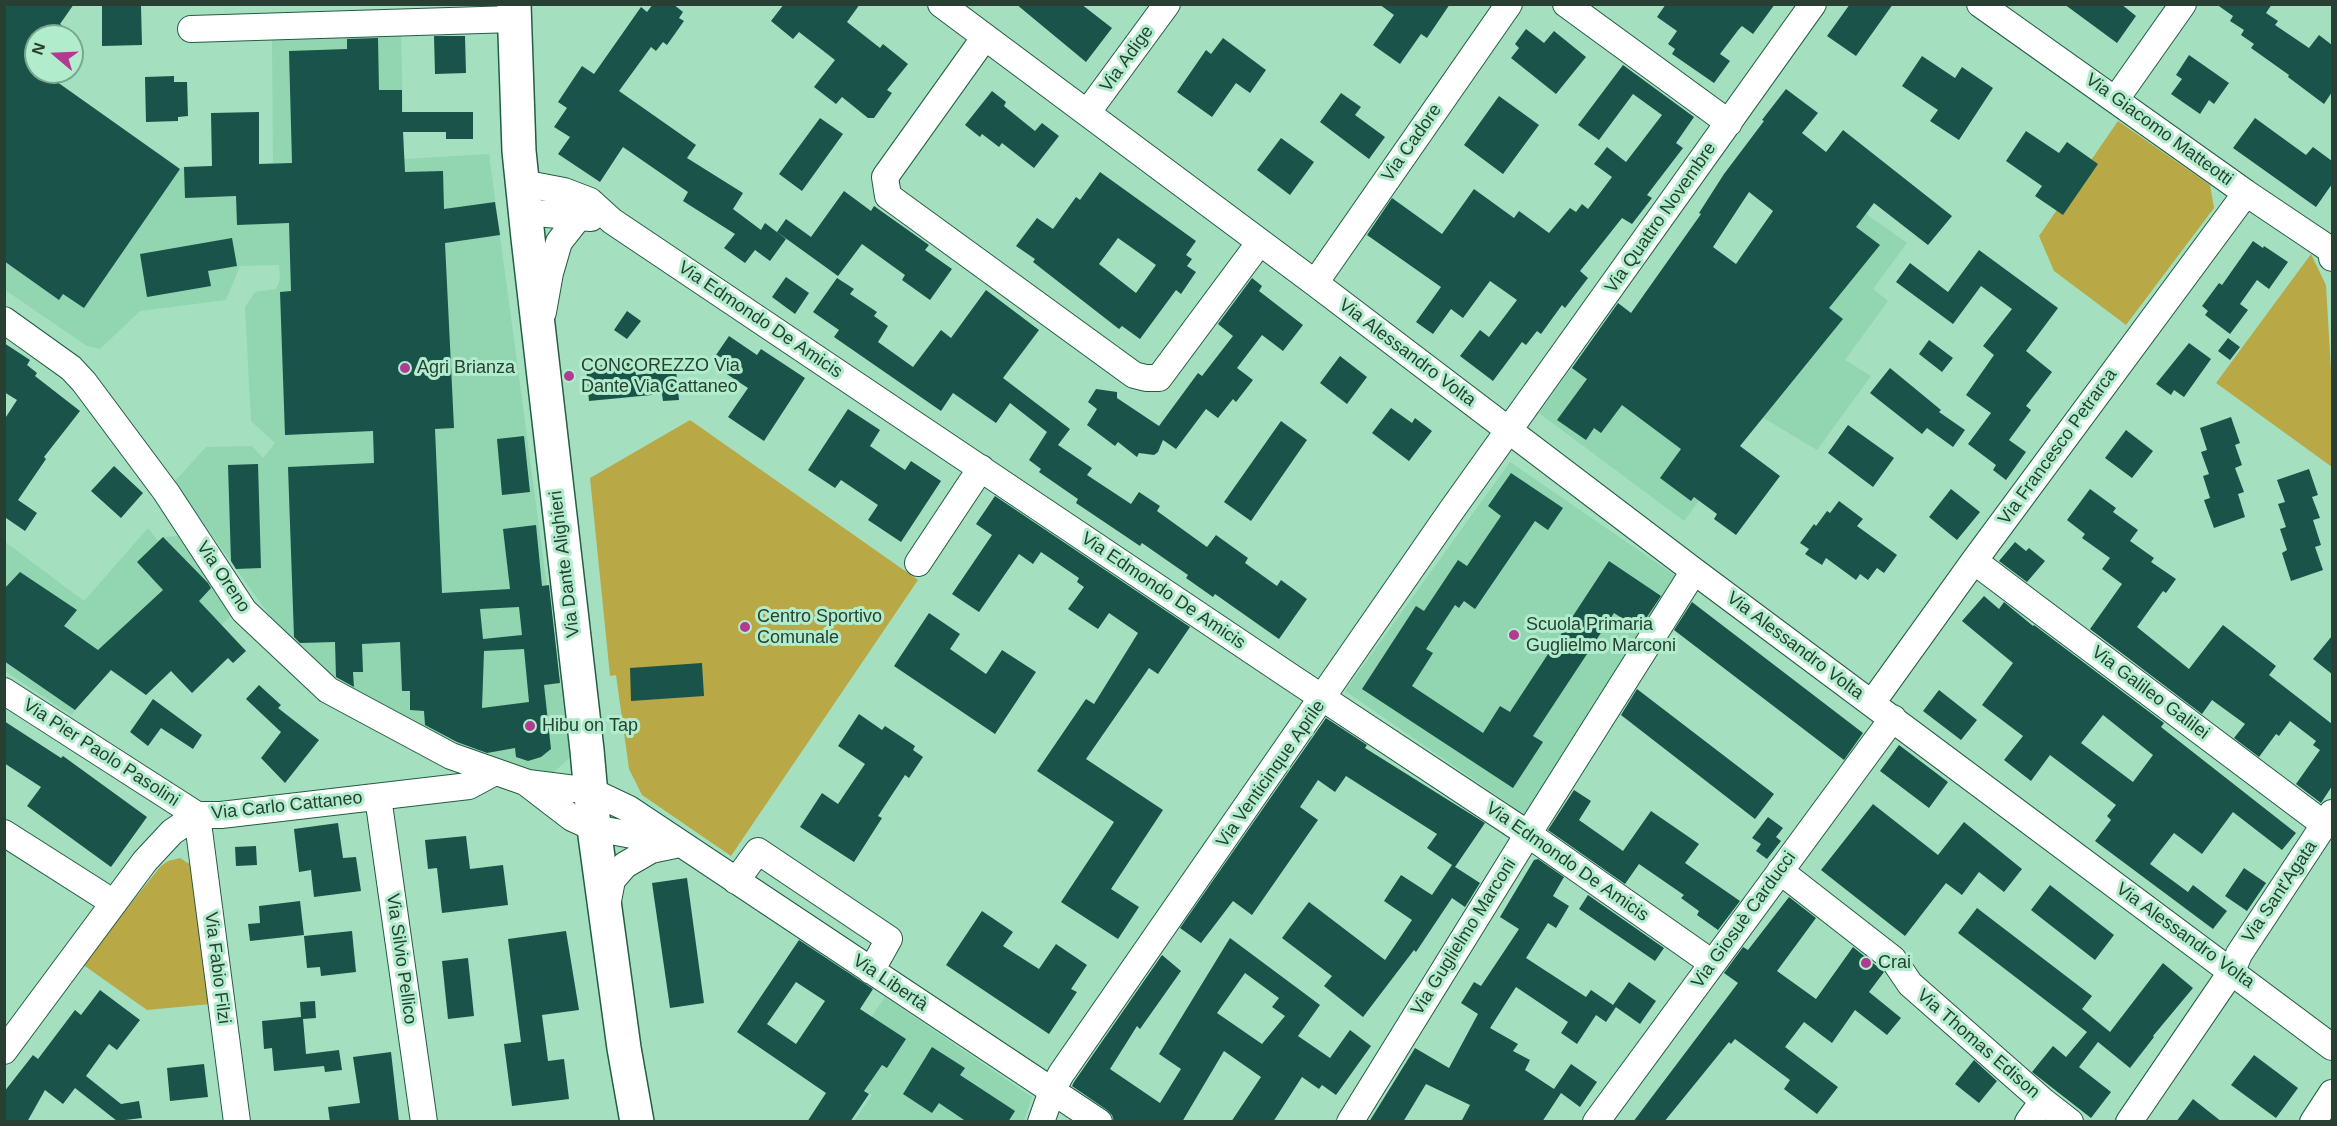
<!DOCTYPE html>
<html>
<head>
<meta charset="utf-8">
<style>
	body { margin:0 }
	#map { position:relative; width:2337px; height:1126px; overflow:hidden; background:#a4e0bf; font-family:Arial,sans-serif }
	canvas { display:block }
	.frame { position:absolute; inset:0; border:6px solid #284033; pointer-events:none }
	.north { position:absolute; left:24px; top:24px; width:60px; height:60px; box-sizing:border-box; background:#b1edcc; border:2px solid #7aa88f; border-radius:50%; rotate:289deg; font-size:16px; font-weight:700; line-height:24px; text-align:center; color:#284033 }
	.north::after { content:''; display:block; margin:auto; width:21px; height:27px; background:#b23b92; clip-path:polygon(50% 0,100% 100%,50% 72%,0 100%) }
</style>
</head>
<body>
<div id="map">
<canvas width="2337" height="1126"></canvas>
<div class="frame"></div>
<div class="north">N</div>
</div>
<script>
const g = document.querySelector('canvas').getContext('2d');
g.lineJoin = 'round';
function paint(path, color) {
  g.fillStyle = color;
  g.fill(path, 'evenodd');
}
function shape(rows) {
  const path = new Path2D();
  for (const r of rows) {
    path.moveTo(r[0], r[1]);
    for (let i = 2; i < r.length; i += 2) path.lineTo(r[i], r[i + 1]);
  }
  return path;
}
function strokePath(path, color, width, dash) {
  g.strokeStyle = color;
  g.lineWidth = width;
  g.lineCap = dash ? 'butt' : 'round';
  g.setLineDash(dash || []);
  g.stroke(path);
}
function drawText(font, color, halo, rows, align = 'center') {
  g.font = font + ' Arial,sans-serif';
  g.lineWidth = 6;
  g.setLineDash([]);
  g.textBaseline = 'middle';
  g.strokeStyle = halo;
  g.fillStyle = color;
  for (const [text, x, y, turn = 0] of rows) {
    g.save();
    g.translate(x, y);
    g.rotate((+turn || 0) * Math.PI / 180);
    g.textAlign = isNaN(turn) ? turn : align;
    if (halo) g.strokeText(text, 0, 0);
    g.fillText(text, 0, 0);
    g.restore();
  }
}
const built = shape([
	[401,32,404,159,489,154,570,757,549,777,487,758,368,699,292,647,174,482,206,447,252,446,263,458,275,443,251,421,245,307,255,292,276,289,280,280,279,265,240,266,226,300,140,311,100,349,87,346,5,290,4,45,36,72,43,72,180,169,184,167,273,163,272,37],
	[1803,169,1907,243,1873,289,1888,301,1845,360,1871,376,1817,450,1762,417,1684,521,1539,413,1618,303,1680,348],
	[1510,462,1679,578,1528,817,1345,691],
	[148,528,158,541,163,537,178,536,233,614,146,695,110,670,71,715,5,671,4,541,84,601],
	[885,997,1032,1097,1024,1121,854,1121,872,1095,835,1070]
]);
const green = shape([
	[2118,121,2210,185,2214,208,2126,325,2054,271,2039,236],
	[2311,254,2326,285,2332,388,2332,467,2216,383],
	[690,420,918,580,731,856,642,795,629,769,616,675,610,676,590,478],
	[180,858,196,868,211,1004,147,1010,82,964,161,866,168,861]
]);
const building = shape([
	[8,4,74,4,60,24,77,36,36,36,36,72,43,72,180,169,84,308,63,294,59,300,4,261,4,9],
	[102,4,141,6,142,45,102,46],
	[653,4,673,4,683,12,679,18,684,21,667,45,663,42,656,51,651,47,619,91,696,145,687,158,743,193,733,209,761,230,765,223,786,239,770,261,755,250,745,263,724,248,735,234,683,201,688,192,623,147,600,182,558,154,570,137,554,127,567,108,558,102,582,66,594,74,641,7,647,12],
	[784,4,860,4,847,22,880,48,883,44,908,64,887,90,892,93,874,118,868,118,842,97,836,104,814,87,835,60,799,32,793,39,771,21],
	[1016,4,1081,4,1112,28,1086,62],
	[1379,4,1450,4,1427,38,1421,34,1400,64,1373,45,1394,15],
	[1666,4,1775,4,1753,34,1742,26,1739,29,1720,54,1730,61,1714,83,1672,54,1675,49,1668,44,1677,31,1657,17],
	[1850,4,1893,4,1856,56,1827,36],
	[2064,4,2121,4,2136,16,2117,43],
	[2216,4,2272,4,2266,13,2278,21,2275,25,2309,48,2319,35,2332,45,2332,92,2324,104,2288,77,2289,75,2251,48,2254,44,2241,35,2244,30,2230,21,2233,16],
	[1526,29,1544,43,1554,31,1586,57,1556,94,1511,58,1519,48,1515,44],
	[434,36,465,36,466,73,435,74],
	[378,38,379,90,402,90,402,112,473,112,473,139,446,139,446,132,403,132,405,172,443,171,444,209,495,202,500,235,445,243,454,428,435,429,442,593,510,589,503,529,536,525,542,586,549,585,560,683,544,685,551,749,541,757,528,761,516,757,515,748,487,753,457,742,425,725,424,711,410,710,410,691,402,691,400,642,362,644,363,672,353,672,354,687,336,677,335,642,300,643,294,637,288,467,374,463,373,431,285,435,280,292,291,291,289,223,237,225,236,196,185,198,184,167,212,166,211,113,259,112,259,164,292,163,289,51,347,49,347,39],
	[519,607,522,635,483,639,480,609],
	[524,649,529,702,482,708,484,651],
	[1223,38,1266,70,1250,93,1236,83,1212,117,1177,92,1206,50,1211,54],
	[2189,55,2229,83,2214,104,2209,100,2200,114,2171,94,2182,79,2176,75],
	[1922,56,1955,78,1962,67,1993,88,1959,140,1930,121,1938,110,1902,86],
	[1623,65,1694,117,1676,143,1683,148,1647,195,1652,198,1632,224,1622,218,1580,271,1588,278,1565,308,1562,305,1541,334,1537,331,1526,345,1522,342,1493,381,1460,356,1480,330,1489,337,1517,300,1490,281,1463,318,1451,309,1433,334,1416,322,1441,287,1367,235,1392,198,1442,234,1474,189,1514,218,1519,211,1549,233,1570,208,1576,212,1582,204,1588,209,1612,177,1594,164,1607,147,1626,162,1662,115,1633,94,1599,140,1578,125],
	[174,76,174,82,187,82,188,116,178,117,178,121,146,122,145,77],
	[1786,89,1818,113,1802,133,1826,152,1843,130,1952,216,1928,245,1874,203,1856,227,1880,245,1829,308,1843,319,1740,446,1780,476,1736,535,1714,519,1717,514,1694,497,1691,501,1660,478,1681,449,1622,405,1601,433,1594,428,1586,440,1557,420,1587,379,1572,368,1618,303,1631,313,1701,214,1699,213,1724,174,1764,121,1762,120],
	[1749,192,1773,211,1736,264,1713,247],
	[992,91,1006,102,1004,106,1035,131,1042,123,1059,136,1034,168,1002,143,999,147,982,134,980,137,965,125],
	[1341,93,1361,107,1355,115,1385,137,1369,159,1320,122],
	[1499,96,1539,125,1503,174,1464,145],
	[820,118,843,134,802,191,779,174],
	[2255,118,2306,155,2313,147,2332,161,2332,184,2316,207,2233,148],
	[2026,131,2059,153,2067,142,2098,164,2063,215,2035,196,2042,186,2006,161],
	[1281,138,1314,162,1290,195,1257,170],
	[1100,172,1196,241,1186,255,1192,259,1187,266,1196,272,1181,294,1176,290,1140,339,1122,326,1119,329,1033,262,1035,259,1016,246,1037,218,1053,229,1076,197,1080,200],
	[1118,238,1156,265,1136,293,1099,264],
	[844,191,871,211,874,206,929,245,925,250,952,269,930,300,902,280,905,275,862,244,838,276,777,232,786,219,811,237],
	[232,238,237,266,208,271,211,286,147,297,140,254],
	[2253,241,2263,248,2264,246,2288,262,2269,289,2257,280,2240,304,2248,310,2230,334,2205,315,2208,311,2202,306,2219,283,2222,285],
	[1979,250,2058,308,2026,351,2052,372,2026,406,2031,410,2009,440,2026,452,2006,480,1993,470,1996,465,1968,444,1991,413,1966,395,1994,355,1983,346,2012,309,1981,286,1953,324,1896,282,1910,263,1948,292],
	[786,277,809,293,795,314,772,297],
	[837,278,854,289,850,294,877,312,874,316,888,326,878,342,913,367,941,330,951,338,986,290,1039,330,1003,378,1070,429,1058,445,1092,468,1087,475,1131,504,1139,492,1160,506,1157,511,1207,547,1216,535,1248,558,1245,563,1277,586,1281,580,1307,599,1279,639,1215,594,1213,597,1186,578,1188,575,1142,543,1140,546,1076,503,1078,499,1039,472,1041,469,1029,460,1047,432,1010,403,996,423,953,393,941,411,834,337,839,330,813,312],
	[1252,278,1262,286,1259,291,1303,325,1283,351,1262,335,1237,368,1253,380,1236,402,1233,399,1218,418,1206,409,1176,449,1163,440,1158,452,1154,455,1139,453,1137,457,1118,442,1115,446,1087,425,1097,409,1088,402,1096,389,1117,392,1117,398,1159,426,1198,373,1202,376,1233,336,1218,324],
	[627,311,641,321,627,339,614,330],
	[729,336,757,355,761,349,805,378,764,441,728,417,748,388,716,367,722,358,716,355],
	[2228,338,2240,347,2230,360,2218,351],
	[1929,340,1953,358,1942,372,1919,354],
	[4,343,30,360,27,365,37,373,35,376,80,411,44,457,46,459,18,500,37,513,25,531,6,518,4,520,4,420,17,400,4,392],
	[2189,343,2211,359,2184,397,2174,390,2171,395,2156,384],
	[1340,356,1367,377,1347,404,1320,383],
	[634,362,636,375,676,370,679,400,663,401,662,394,589,401,586,367],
	[1890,368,1941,410,1939,412,1965,430,1953,447,1927,428,1922,434,1870,393],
	[1391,408,1412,423,1415,418,1432,431,1409,461,1372,433],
	[848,409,880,430,870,446,905,470,911,461,941,481,901,542,868,520,878,505,841,480,835,488,808,470],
	[2231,417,2240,443,2235,445,2242,465,2235,468,2244,492,2238,494,2245,517,2214,528,2204,500,2210,498,2203,476,2209,474,2201,452,2207,450,2200,428],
	[1281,421,1307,440,1251,521,1224,502],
	[1848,425,1894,458,1873,487,1828,453],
	[2126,430,2153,451,2132,478,2105,458],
	[524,436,530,492,502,495,497,439],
	[258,464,261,568,236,569,231,561,228,465],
	[114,466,143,493,121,518,91,491],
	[2309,469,2318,495,2312,497,2320,518,2313,520,2321,545,2315,547,2323,570,2291,581,2282,553,2287,550,2280,529,2286,527,2278,504,2285,502,2277,480],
	[1511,473,1563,508,1548,530,1535,521,1475,609,1464,601,1459,608,1455,605,1426,649,1433,653,1412,686,1483,733,1500,706,1510,712,1609,561,1661,596,1639,629,1614,613,1533,736,1543,742,1513,788,1362,689,1416,606,1424,611,1458,560,1467,566,1501,516,1488,506],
	[1951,489,1980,512,1957,540,1929,517],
	[2090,489,2116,508,2113,512,2138,530,2130,541,2154,558,2151,562,2176,579,2166,593,2163,591,2137,627,2189,669,2223,625,2276,666,2269,675,2332,724,2332,786,2321,803,2296,784,2320,750,2313,745,2316,741,2290,721,2279,736,2276,734,2259,757,2234,738,2245,724,2212,700,2202,714,2090,629,2122,584,2102,569,2110,558,2082,538,2085,534,2067,520],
	[995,496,1190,627,1158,674,1149,668,1086,759,1163,810,1111,889,1139,907,1118,939,1061,902,1114,822,1037,771,1086,699,1094,704,1138,633,1109,613,1098,629,1068,609,1084,587,1077,582,1079,578,1041,552,1033,564,1019,554,979,612,952,594,992,535,976,524],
	[1839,501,1863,519,1857,526,1897,555,1884,573,1877,568,1868,580,1860,574,1856,580,1826,558,1822,565,1805,554,1809,549,1800,543,1814,524,1816,526,1827,511,1830,513],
	[163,537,208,583,211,588,199,601,246,651,233,663,228,658,192,693,171,671,146,695,111,670,75,710,4,661,4,589,20,572,77,610,64,626,98,650,163,590,137,562],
	[2015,542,2026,551,2029,548,2045,561,2027,582,1999,561],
	[1984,596,1999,609,2004,602,2033,626,2034,625,2164,723,2161,727,2296,833,2282,850,2233,812,2202,854,2174,833,2150,864,2188,892,2193,885,2227,911,2213,929,2095,841,2111,820,2107,816,2116,805,2050,755,2031,781,2004,760,2023,736,1982,705,2013,663,1962,621],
	[2103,715,2153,755,2133,782,2081,743],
	[1692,602,1863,733,1844,760,1674,630],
	[929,613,960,634,950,649,986,674,1002,650,1036,672,995,734,894,666],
	[2332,636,2332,674,2313,659],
	[702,663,704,696,631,701,630,668],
	[259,685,281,705,278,708,319,740,285,783,261,758,281,732,246,699],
	[1637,689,1774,794,1755,819,1621,715],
	[1939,690,1977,720,1961,740,1923,711],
	[153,699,202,735,193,749,161,728,148,746,130,732],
	[859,714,882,730,885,726,915,746,913,750,923,757,909,778,905,775,878,816,882,818,854,862,800,827,822,793,838,804,865,764,838,746],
	[1326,718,1367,745,1365,748,1485,823,1455,867,1427,848,1437,834,1346,776,1335,792,1318,780,1300,807,1318,820,1252,915,1233,901,1201,943,1180,928],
	[4,721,61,758,63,756,147,817,111,867,27,806,41,787,4,763],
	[1899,745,1948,782,1929,808,1880,771],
	[1574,790,1591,801,1579,820,1623,851,1651,811,1699,844,1685,863,1740,901,1718,930,1697,915,1699,911,1681,898,1684,895,1639,864,1625,884,1548,830],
	[1873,804,1938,855,1964,822,2022,869,2004,892,1979,872,1962,895,1946,883,1905,936,1821,870],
	[1768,817,1783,828,1776,837,1781,841,1767,859,1756,851,1761,844,1752,838],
	[338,823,343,858,356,857,361,891,314,897,311,870,299,872,294,829],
	[466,836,470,869,503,865,508,905,442,913,437,868,428,869,425,840],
	[256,846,257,865,236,866,235,847],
	[1538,859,1564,877,1553,896,1569,906,1556,928,1548,923,1526,958,1586,997,1591,990,1616,1007,1606,1022,1596,1015,1577,1044,1561,1033,1568,1022,1516,987,1490,1028,1518,1044,1513,1051,1530,1060,1525,1070,1554,1089,1571,1064,1597,1082,1580,1107,1561,1093,1542,1122,1461,1122,1470,1105,1426,1084,1403,1122,1369,1122,1415,1048,1449,1068,1478,1014,1461,1003,1474,982,1481,986,1519,929,1500,917,1534,860],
	[1452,865,1480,883,1465,907,1452,898,1416,952,1414,950,1363,1017,1324,986,1332,976,1282,938,1309,902,1385,960,1412,920,1384,901,1401,875,1432,895],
	[2244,868,2266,883,2247,911,2225,896],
	[687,878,704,1003,670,1008,652,883],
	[2050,885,2114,935,2095,960,2031,910],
	[1588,895,1664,948,1655,961,1579,909],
	[1789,897,1816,918,1777,971,1816,999,1853,947,1884,972,1869,992,1901,1018,1887,1035,1855,1010,1832,1043,1804,1022,1785,1047,1838,1087,1817,1114,1784,1089,1790,1080,1735,1039,1731,1044,1729,1042,1664,1122,1633,1122,1738,983,1724,973,1743,947,1748,950],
	[300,901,304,935,250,941,248,924,260,923,259,906],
	[1977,908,2092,996,2082,1009,2110,1032,2163,963,2193,988,2153,1036,2154,1037,2130,1068,2098,1042,2079,1067,2111,1092,2091,1118,2032,1072,2053,1046,2066,1057,2087,1032,1958,933],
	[982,911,1013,932,1003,946,1039,969,1056,944,1087,965,1071,989,1077,992,1049,1034,946,965],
	[352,931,356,972,321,976,320,967,307,968,304,936],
	[566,931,579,1010,542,1015,548,1061,564,1059,569,1099,512,1106,504,1044,521,1042,508,939],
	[1230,938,1320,1005,1298,1036,1330,1058,1350,1030,1371,1046,1336,1095,1322,1085,1319,1089,1302,1077,1273,1122,1231,1122,1261,1077,1224,1051,1182,1122,1114,1122,1112,1115,1107,1110,1072,1086,1074,1082,1162,955,1181,971,1140,1029,1137,1026,1110,1069,1160,1103,1181,1069,1159,1054],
	[1245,973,1279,998,1272,1007,1285,1016,1262,1044,1217,1013],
	[799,940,873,989,860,1009,906,1039,887,1068,882,1065,864,1091,869,1094,850,1122,807,1122,826,1093,737,1032],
	[796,982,825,1001,796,1044,767,1024],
	[468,958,474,1016,448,1019,442,961],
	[1629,982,1656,1001,1640,1024,1613,1005],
	[100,990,140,1020,117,1050,109,1044,86,1076,121,1104,139,1101,142,1118,117,1121,75,1088,63,1104,45,1090,27,1122,4,1122,4,1092,33,1055,38,1059,75,1010,81,1015],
	[315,1001,316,1018,303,1019,306,1054,339,1050,342,1070,325,1072,324,1066,274,1071,272,1048,264,1049,262,1021,301,1017,300,1002],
	[932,1047,965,1068,960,1075,1015,1111,1008,1122,967,1122,939,1103,932,1113,903,1094],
	[391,1052,399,1122,330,1122,328,1107,360,1103,353,1057],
	[2254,1055,2298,1088,2276,1118,2231,1085],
	[1974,1060,1997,1081,1979,1103,1955,1084],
	[204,1064,208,1097,170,1101,167,1068],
	[2193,1099,2222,1122,2176,1122]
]);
const minor = shape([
	[941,4,1315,283,1694,571,2332,1047],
	[1566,4,1729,123],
	[1980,4,2246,193,2313,238,2331,250,2332,258],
	[191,29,514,19],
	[985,37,885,177,888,196,1134,375,1146,378,1159,378,1260,242],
	[2116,99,2183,4],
	[1087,113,1167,4],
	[522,183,564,191,590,201,612,221,1291,677,1528,834,1712,963],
	[525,212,591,218],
	[1315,283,1509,4],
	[543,312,550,273,559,242,578,218],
	[4,320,71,368,84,382,166,492,244,611,328,690,451,756,528,783,591,791,629,809,1099,1122],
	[1974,561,2325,825],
	[918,563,981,468],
	[4,691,197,815,237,1122],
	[1872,703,1974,561,2246,193],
	[529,785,572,818,594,828,670,842],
	[378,797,424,1122],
	[4,833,114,903],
	[1780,871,1893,959,1910,984,2043,1101,2070,1122],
	[736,881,758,851,889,939,871,971],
	[607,906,612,880,625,865,651,850,675,845],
	[4,1051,145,861,172,832,197,815,221,815,469,786,495,772],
	[1041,1122,1052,1091,1061,1074,1451,511,1813,4],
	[1350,1122,1528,834,1694,571],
	[1596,1122,1893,718],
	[2028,1122,2043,1101],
	[2129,1122,2232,971,2239,954,2332,813],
	[2313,1122,2332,1093]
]);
const major = shape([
	[514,4,519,151,528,238,587,750,594,828,624,1048,637,1122]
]);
const markers = [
	[405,368,6,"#b23b92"],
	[569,376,6,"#b23b92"],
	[745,627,6,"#b23b92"],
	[1514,635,6,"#b23b92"],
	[530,726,6,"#b23b92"],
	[1866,963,6,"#b23b92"]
];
const streetNames = [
	["Via Adige",1127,59,-54],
	["Via Giacomo Matteotti",2159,130,36],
	["Via Cadore",1412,143,-55],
	["Via Quattro Novembre",1661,218,-55],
	["Via Edmondo De Amicis",760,320,34],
	["Via Alessandro Volta",1407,353,37],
	["Via Francesco Petrarca",2058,447,-54],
	["Via Dante Alighieri",565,564,-97],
	["Via Oreno",223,577,56],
	["Via Edmondo De Amicis",1163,591,34],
	["Via Alessandro Volta",1795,646,37],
	["Via Galileo Galilei",2150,693,37],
	["Via Pier Paolo Pasolini",101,753,33],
	["Via Venticinque Aprile",1271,774,-55],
	["Via Carlo Cattaneo",287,806,-6],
	["Via Edmondo De Amicis",1567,862,35],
	["Via Sant'Agata",2280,892,-56],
	["Via Giosuè Carducci",1744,920,-54],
	["Via Alessandro Volta",2185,936,36],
	["Via Guglielmo Marconi",1464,937,-58],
	["Via Silvio Pellico",401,959,82],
	["Via Fabio Filzi",217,968,83],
	["Via Libertà",890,983,34],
	["Via Thomas Edison",1978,1044,41]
];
const poiNames = [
	["CONCOREZZO Via",581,366],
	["Dante Via Cattaneo",581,387],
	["Agri Brianza",417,368],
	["Centro Sportivo",757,617],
	["Comunale",757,638],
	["Scuola Primaria",1526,625],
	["Guglielmo Marconi",1526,646],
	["Hibu on Tap",542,726],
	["Crai",1878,963]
];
paint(built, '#91d5b1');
paint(green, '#b9a946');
paint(building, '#1a534a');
strokePath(minor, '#235d42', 28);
strokePath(major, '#235d42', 36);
strokePath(minor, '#fff', 26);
strokePath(major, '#fff', 33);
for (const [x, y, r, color] of markers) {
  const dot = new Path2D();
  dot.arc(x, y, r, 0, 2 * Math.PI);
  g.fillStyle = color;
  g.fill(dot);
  strokePath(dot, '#b1edcc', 2);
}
drawText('18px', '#284033', '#b1edcc', streetNames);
drawText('18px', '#284033', '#b1edcc', poiNames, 'left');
</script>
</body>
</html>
